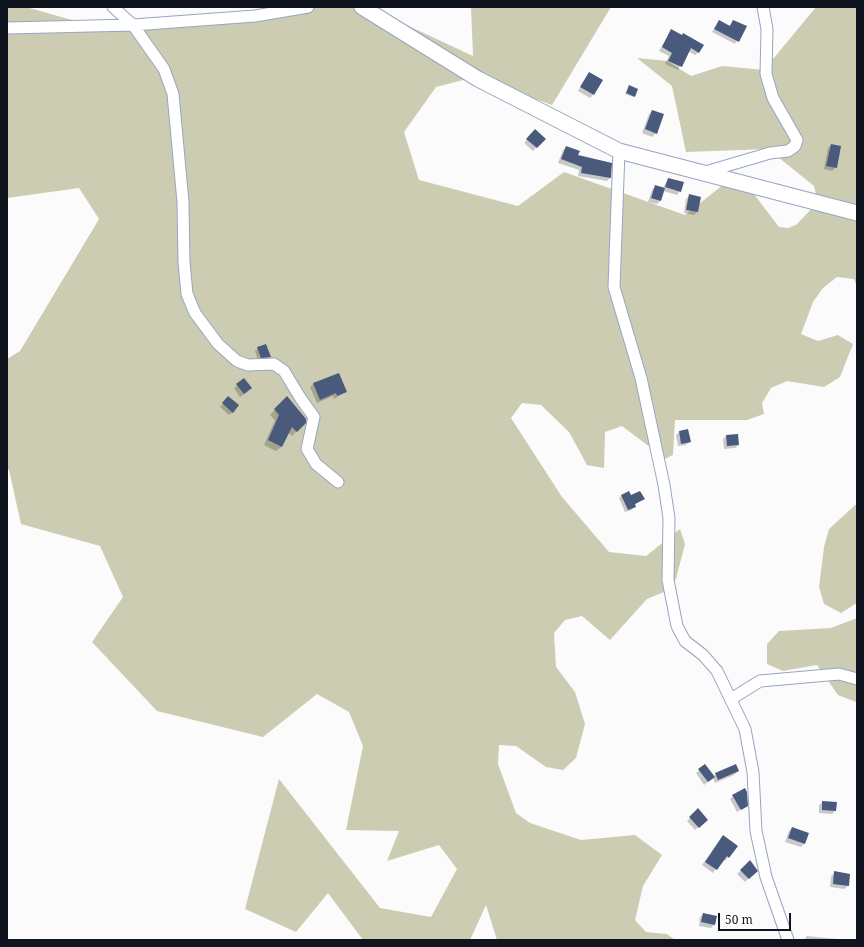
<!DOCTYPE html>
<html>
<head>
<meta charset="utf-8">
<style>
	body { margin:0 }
	#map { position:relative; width:864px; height:947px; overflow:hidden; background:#fbfbfb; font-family:"Noto Serif",serif }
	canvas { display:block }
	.frame { position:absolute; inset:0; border:8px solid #0f141e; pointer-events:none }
	.scale { position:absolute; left:718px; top:913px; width:73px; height:18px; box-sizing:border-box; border:2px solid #0f141e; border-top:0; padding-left:5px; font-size:12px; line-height:14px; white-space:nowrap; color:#0f141e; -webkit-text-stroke:3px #fff; paint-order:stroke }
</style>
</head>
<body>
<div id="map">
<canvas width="864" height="947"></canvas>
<div class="frame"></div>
<div class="scale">50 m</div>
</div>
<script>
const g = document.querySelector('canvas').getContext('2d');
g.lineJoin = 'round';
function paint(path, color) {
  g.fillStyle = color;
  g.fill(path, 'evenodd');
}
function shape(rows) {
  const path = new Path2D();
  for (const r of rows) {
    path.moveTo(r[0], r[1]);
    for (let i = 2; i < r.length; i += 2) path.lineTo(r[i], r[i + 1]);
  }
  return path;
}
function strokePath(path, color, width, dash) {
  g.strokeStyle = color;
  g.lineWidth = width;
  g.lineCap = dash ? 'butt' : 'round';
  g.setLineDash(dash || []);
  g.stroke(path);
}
const green = shape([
	[7,7,26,7,86,24,131,23,294,7,368,7,473,56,471,7,611,7,552,105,475,77,436,87,404,132,419,180,518,206,564,172,685,215,738,173,779,227,788,228,796,225,818,202,814,186,768,149,686,152,672,86,637,58,667,61,691,76,722,66,764,70,816,7,857,7,857,287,854,279,837,277,823,288,813,302,801,334,818,341,838,335,853,344,840,377,824,387,787,381,771,388,762,403,764,414,747,420,675,420,673,455,656,463,651,448,622,426,605,432,604,468,587,465,569,432,541,405,522,403,511,418,562,497,609,552,646,556,680,529,685,544,676,579,664,592,647,599,610,640,582,616,565,620,554,633,556,667,575,692,585,724,576,758,563,770,546,767,516,746,499,745,498,764,516,813,530,823,581,840,635,835,662,855,643,886,635,920,646,932,667,934,675,940,497,940,486,905,470,940,363,940,328,893,296,932,245,909,279,779,380,908,431,917,457,869,439,845,387,861,399,831,346,830,363,746,349,712,317,694,263,737,157,711,92,642,123,597,100,546,21,524,9,470,7,469,7,359,20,351,99,219,79,188,7,198],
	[855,505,857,505,857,603,841,613,824,604,819,587,824,547,829,529],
	[857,618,856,702,838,695,817,665,783,671,767,664,767,644,779,631,831,628]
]);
const shadow = shape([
	[719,21,729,26,733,21,745,27,735,44,712,32],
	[671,30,699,52,695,55,688,51,678,70,665,64,669,56,659,51],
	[589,73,593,95,590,98,578,91],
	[629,87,634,96,633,97,625,94],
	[652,111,656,133,652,137,642,133,649,114],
	[535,131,544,139,533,151,524,143],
	[831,145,836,167,832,171,824,169,828,148],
	[566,147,577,156,611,164,610,178,607,181,578,176,579,170,558,163,563,150],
	[668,179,680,191,677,195,663,191,660,201,657,204,648,202,652,190,656,186,663,188],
	[690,195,697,212,694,215,684,213,686,199],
	[258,348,269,357,266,360,258,360,255,351],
	[338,374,345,392,334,399,333,396,317,403,310,387,313,384],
	[243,380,247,392,240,397,234,388],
	[287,397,305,422,292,436,288,432,281,447,276,451,264,445,275,420,270,415],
	[225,401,233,412,229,415,220,407],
	[679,432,690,442,686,445,678,446,676,435],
	[726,436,738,445,735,448,724,449,723,439],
	[622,495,630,497,643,499,634,505,632,510,625,512,619,498],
	[705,766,713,777,716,774,738,771,734,775,715,783,713,778,704,785,696,773],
	[733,796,747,806,737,812,730,799],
	[823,802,835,811,832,814,819,813,819,805],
	[698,810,707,820,695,830,687,821],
	[792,828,804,844,801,847,785,842,789,831],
	[720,840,728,857,725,861,723,859,713,873,702,865],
	[750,862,756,871,745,882,737,874],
	[835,873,848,886,844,889,830,887,831,876],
	[703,914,714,925,711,928,699,926,700,917],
	[807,936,837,939,837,940,804,940]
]);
const building = shape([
	[719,20,730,26,733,20,747,26,739,42,714,29],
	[671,29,682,35,683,33,704,45,699,53,691,48,682,67,668,61,672,53,662,47],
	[589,72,603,80,594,95,580,87],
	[629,85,638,89,635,97,626,93],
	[652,110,664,114,657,134,645,129],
	[535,129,546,139,537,148,526,139],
	[831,144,841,146,837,168,826,166],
	[566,146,580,151,578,155,612,163,611,178,581,173,582,167,561,159],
	[668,178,684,182,681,192,665,187],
	[655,185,665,188,661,201,651,198],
	[689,194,701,197,698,212,686,210],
	[266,344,271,357,261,358,257,347],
	[339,373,347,392,337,396,336,393,320,400,313,383],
	[244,378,252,388,244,394,236,384],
	[228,396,239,405,233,413,222,403],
	[287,396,306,419,306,423,297,432,292,427,282,447,268,440,279,415,274,409],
	[688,429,691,442,681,444,679,431],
	[738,434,739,445,727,446,726,435],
	[629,491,631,495,640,491,645,499,635,504,636,507,628,510,621,495],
	[705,764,715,777,708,782,698,769],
	[736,764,739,771,718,780,715,773],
	[745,788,747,792,748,806,741,810,732,795],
	[822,801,837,802,836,811,822,810],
	[698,808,708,820,699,828,689,817],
	[792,827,809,833,805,844,788,838],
	[723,835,738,846,729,858,727,856,717,870,705,862],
	[750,860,758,871,749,879,740,870],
	[834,871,850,874,849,886,833,884],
	[703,913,717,916,715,925,701,922]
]);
const street = shape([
	[113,7,133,25,164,69,173,94,183,202,184,262,187,294,195,313,218,344,237,361,248,365,274,364,284,371,301,399,314,417,307,449,316,464,338,482],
	[7,28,133,25,255,16,308,7],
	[619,151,614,287,641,378,664,485,669,518,668,580,677,626,685,641,703,655,717,671,745,729,753,772,756,831,766,877,788,940],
	[702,173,770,153,788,151,795,146,797,140,773,98,766,74,767,29,763,7],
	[731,699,760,681,839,674,857,679]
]);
const secondary = shape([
	[362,7,478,79,619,151,857,213]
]);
paint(green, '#ccccb2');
paint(shadow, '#0003');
paint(building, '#495a7c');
strokePath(street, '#97a5c1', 13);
strokePath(secondary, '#97a5c1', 17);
strokePath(street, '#fff', 11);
strokePath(secondary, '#fff', 15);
</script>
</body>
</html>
